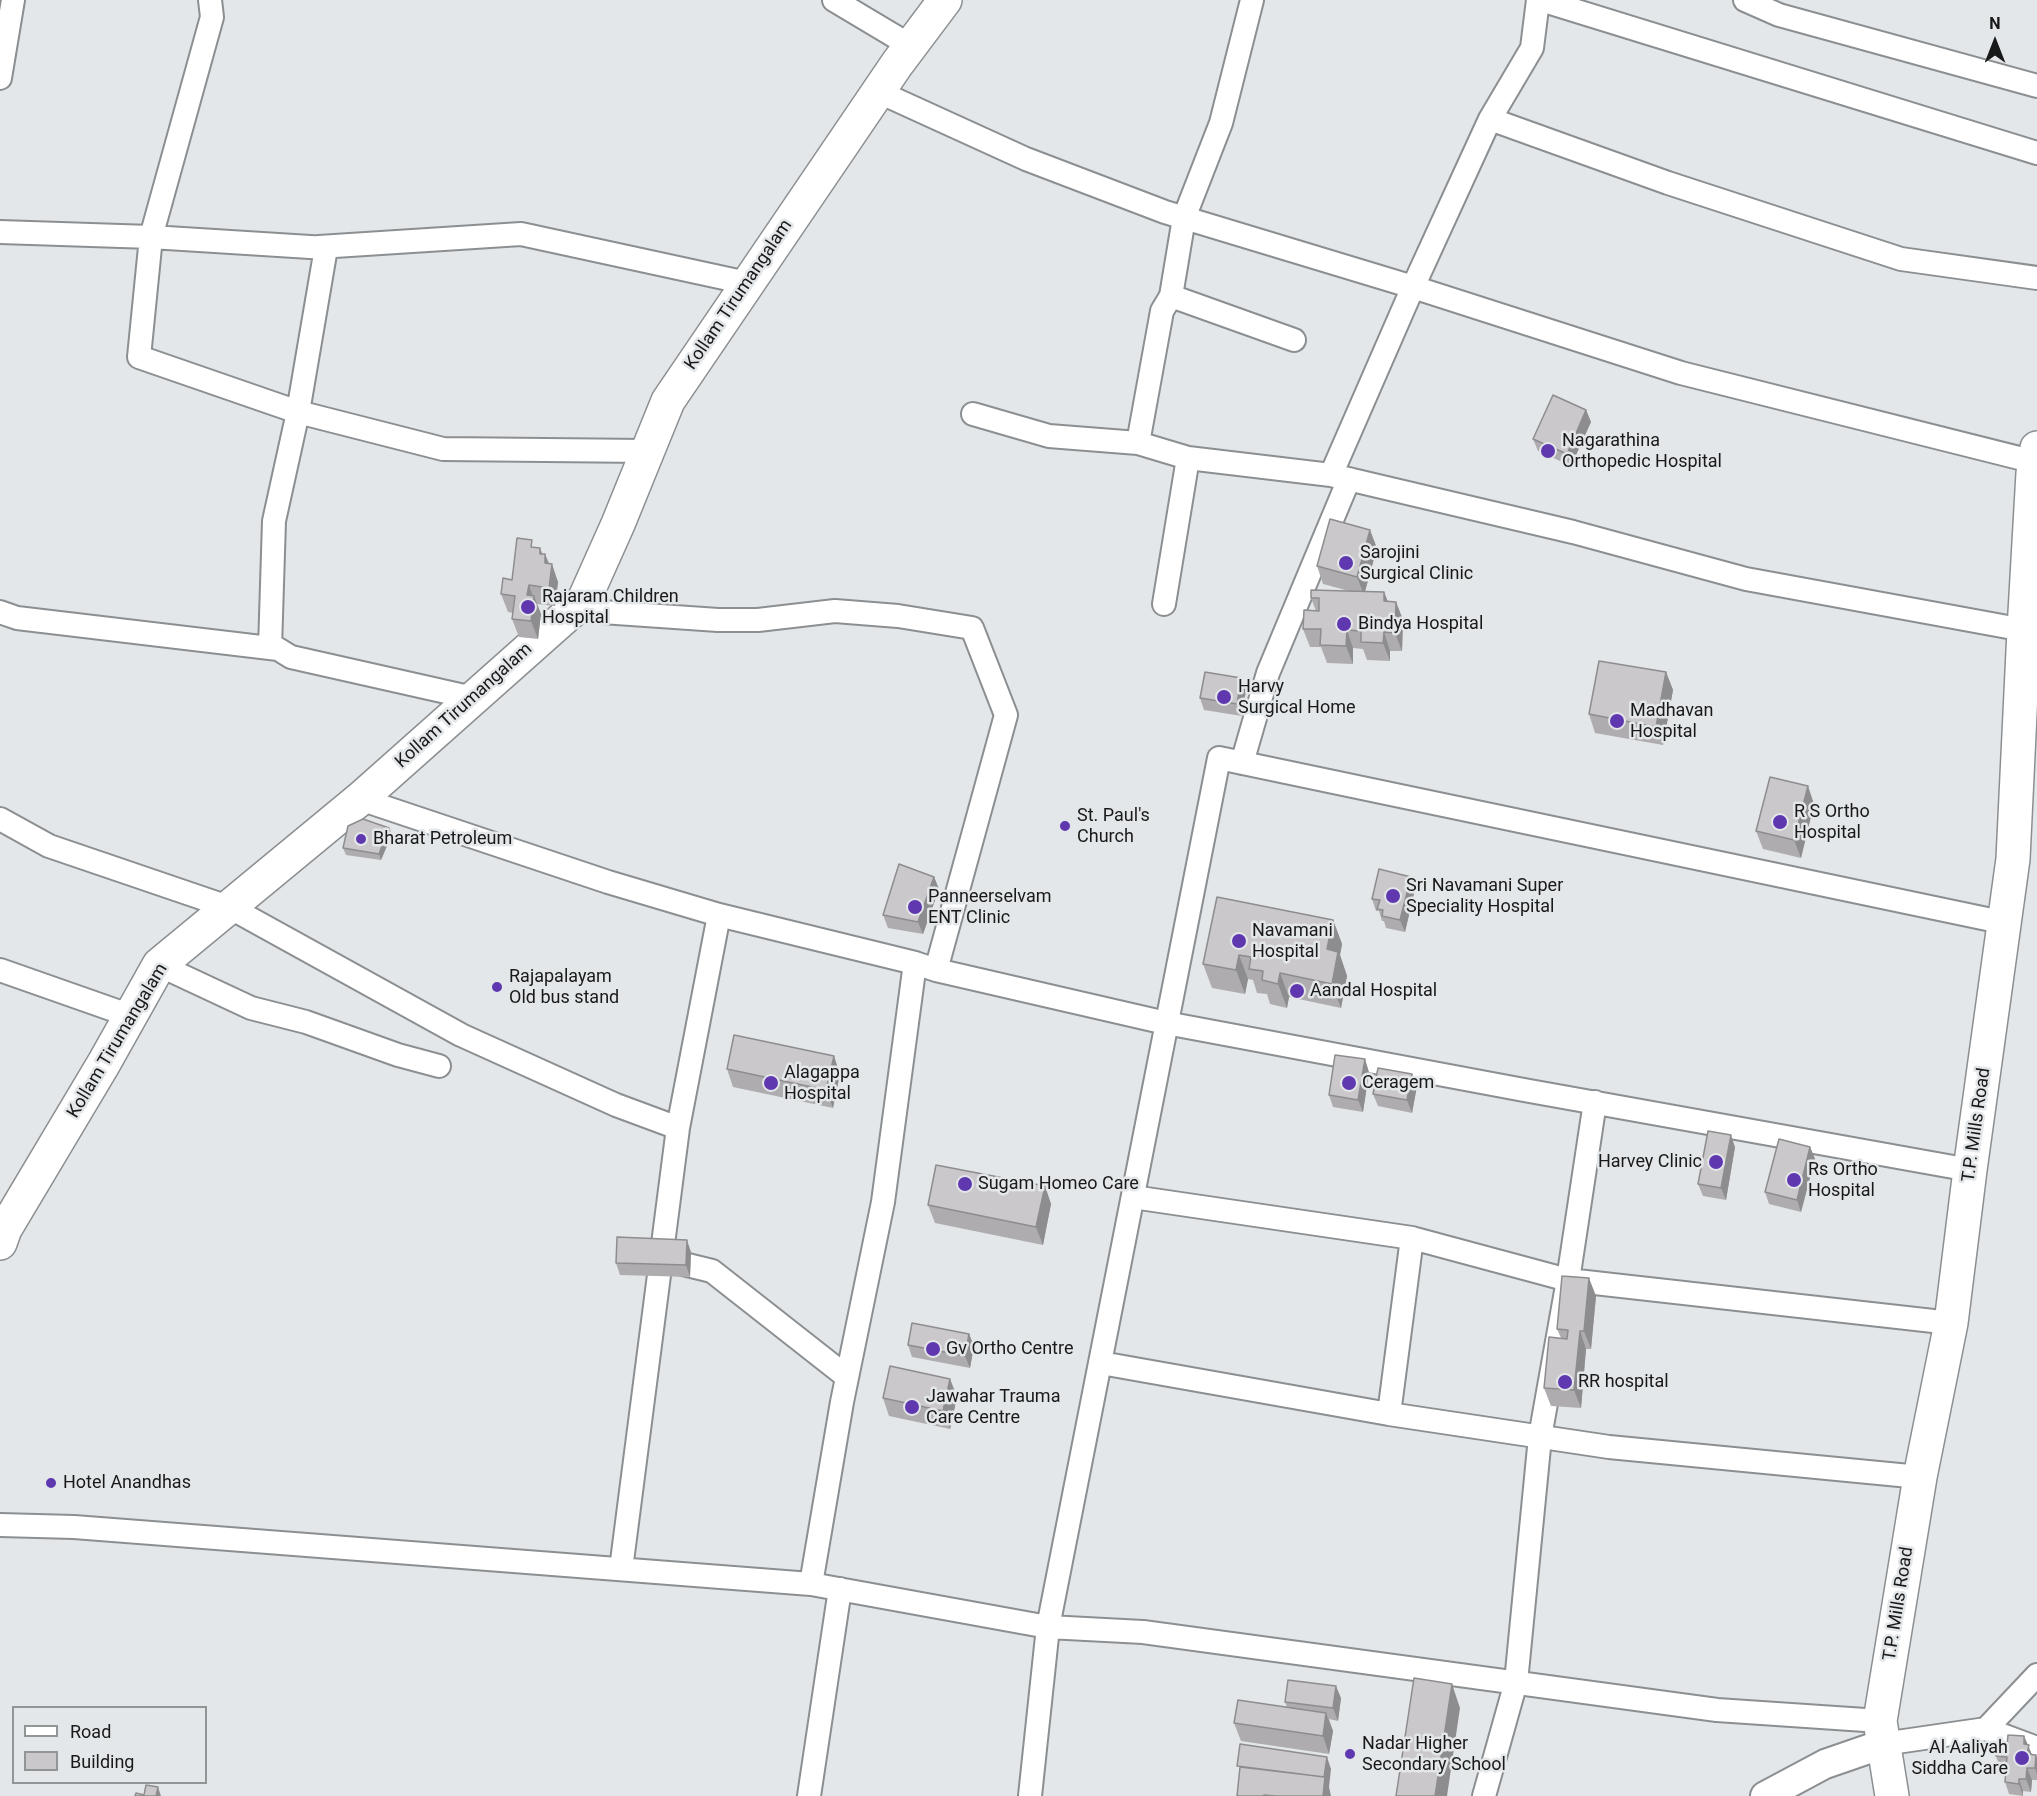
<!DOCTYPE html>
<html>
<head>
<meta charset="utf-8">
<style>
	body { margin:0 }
	#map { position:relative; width:2037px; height:1796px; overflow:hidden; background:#e4e7e9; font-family:Roboto,sans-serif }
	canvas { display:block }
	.legend { position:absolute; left:12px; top:1706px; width:195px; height:78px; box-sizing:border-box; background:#e4e7e9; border:2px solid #929596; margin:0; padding:8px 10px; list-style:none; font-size:18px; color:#181919 }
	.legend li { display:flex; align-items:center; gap:12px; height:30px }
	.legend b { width:30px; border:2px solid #929596 }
	.north { position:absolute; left:1965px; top:12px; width:60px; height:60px; -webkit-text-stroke:4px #e4e7e9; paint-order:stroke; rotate:0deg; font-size:16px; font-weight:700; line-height:24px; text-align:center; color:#181919 }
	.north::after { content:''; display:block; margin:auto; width:21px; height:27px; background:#181919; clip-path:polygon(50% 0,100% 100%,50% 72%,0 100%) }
</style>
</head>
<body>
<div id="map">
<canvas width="2037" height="1796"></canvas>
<ul class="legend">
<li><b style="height:8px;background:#fff"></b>Road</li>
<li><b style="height:16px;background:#cac8cb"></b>Building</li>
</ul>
<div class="north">N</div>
</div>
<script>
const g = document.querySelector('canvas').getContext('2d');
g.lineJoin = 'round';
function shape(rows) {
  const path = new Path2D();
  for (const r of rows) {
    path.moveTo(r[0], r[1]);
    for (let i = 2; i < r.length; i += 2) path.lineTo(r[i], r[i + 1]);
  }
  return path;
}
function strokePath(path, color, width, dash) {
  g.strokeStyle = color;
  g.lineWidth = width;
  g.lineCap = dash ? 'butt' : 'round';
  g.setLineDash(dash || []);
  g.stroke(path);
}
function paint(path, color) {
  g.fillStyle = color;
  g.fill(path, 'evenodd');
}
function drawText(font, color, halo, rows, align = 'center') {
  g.font = font + ' Roboto,sans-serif';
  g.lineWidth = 5;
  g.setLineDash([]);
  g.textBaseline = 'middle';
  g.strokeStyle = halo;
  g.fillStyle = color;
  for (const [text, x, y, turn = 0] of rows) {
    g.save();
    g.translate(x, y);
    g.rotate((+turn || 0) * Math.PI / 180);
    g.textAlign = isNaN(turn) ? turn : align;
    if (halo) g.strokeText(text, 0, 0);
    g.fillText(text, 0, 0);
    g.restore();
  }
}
const minor = shape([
	[210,0,212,17,151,237,139,357,298,412,443,449,647,451],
	[834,0,911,46],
	[1541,0,2037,153],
	[1745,0,1779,15,2037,86],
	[0,78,13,0],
	[879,92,1026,159,1165,212,1413,287,1681,373,2035,462],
	[1490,119,1532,48,1538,0],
	[0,232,151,237,326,248,298,412,274,521,270,648],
	[319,247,521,234,747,283],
	[1171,296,1294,340],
	[973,414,1049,436,1138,443,1188,458,1331,475],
	[1138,443,1162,311,1171,296,1184,218,1221,123,1252,0],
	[1164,604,1188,458],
	[573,610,718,620,758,620,835,611,898,616,972,628,1006,715,936,970],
	[0,612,17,618,278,649,291,657,473,698],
	[2024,630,1746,579,1573,532,1331,475,1413,287,1490,119,1668,183,1901,259,2037,278],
	[1242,763,1268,673,1349,479],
	[360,799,608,882,719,915,915,963,936,970,1166,1023,1524,1090,1970,1170],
	[0,819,49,846,231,908,461,1035,616,1105,678,1128],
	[159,965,251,1008,306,1022,398,1055,439,1066],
	[0,970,131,1016],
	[1412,1238,1568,1280,1951,1323],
	[663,1259,712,1271,847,1377],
	[1101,1363,1389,1414,1412,1238,1133,1197],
	[1389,1414,1609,1447,1920,1477],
	[0,1525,74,1527,811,1584,1048,1627,1143,1632,1717,1710,1880,1721],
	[621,1569,678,1128,719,915],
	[811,1584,842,1402,883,1202,915,963],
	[1986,1729,2037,1748],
	[1883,1744,1986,1729,2037,1675],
	[809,1796,840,1589],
	[1030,1796,1048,1627,1219,758,2006,923],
	[1484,1796,1516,1682,1540,1437,1568,1280,1595,1102]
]);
const tertiary = shape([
	[1765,1796,1825,1764,1883,1744]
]);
const secondary = shape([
	[1892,1796,1880,1721,1920,1477,1951,1323,1970,1170,2013,859,2024,630,2033,473,2037,448]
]);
const trunk = shape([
	[0,1243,5,1229,104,1063,159,965,360,799,584,600,618,524,668,401,897,64,945,0]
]);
const wall = shape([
	[1586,410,1591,422,1571,466,1538,451,1533,439],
	[534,547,543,554,545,554,549,563,558,582,555,606,537,604,541,614,538,639,519,637,512,619,513,613,508,612,501,594],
	[1377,548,1365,591,1384,592,1388,602,1396,602,1403,620,1402,651,1390,651,1390,661,1367,660,1363,649,1353,648,1353,664,1327,663,1321,647,1310,647,1303,629,1316,611,1311,598,1349,591,1323,584,1317,566],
	[1666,672,1673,690,1663,745,1595,733,1589,714],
	[1241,678,1246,690,1242,716,1204,710,1200,698],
	[1814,804,1801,858,1763,849,1756,831],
	[389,828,392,834,381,860,346,855,343,848],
	[934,877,939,889,923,934,888,928,883,915],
	[1411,877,1415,889,1405,932,1386,928,1384,921,1382,921,1379,911,1376,911,1372,899],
	[1333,920,1342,944,1340,955,1347,976,1341,1008,1289,997,1287,1008,1270,1004,1267,994,1257,993,1253,980,1248,979,1245,994,1212,988,1203,964],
	[727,1069,840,1074,833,1108,733,1087],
	[1369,1072,1363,1112,1333,1107,1329,1095],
	[1417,1086,1412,1113,1378,1106,1373,1094],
	[1735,1147,1726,1200,1703,1196,1698,1184],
	[1810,1147,1815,1159,1801,1212,1769,1204,1765,1192],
	[1045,1186,1051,1204,1043,1245,935,1223,928,1205],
	[691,1252,690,1277,620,1275,616,1263],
	[1596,1296,1591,1349,1586,1349,1581,1408,1551,1406,1544,1388,1561,1338,1557,1329],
	[969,1334,974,1346,970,1368,912,1357,908,1345],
	[950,1379,957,1397,950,1429,889,1416,883,1398],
	[1341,1698,1338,1721,1329,1719,1333,1731,1329,1754,1241,1741,1234,1723,1287,1707,1285,1702],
	[2024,1736,2032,1755,2037,1758,2037,1780,2032,1780,2031,1792,2023,1791,2023,1796,2009,1794,2005,1782,2006,1769,2000,1768,1996,1756,2007,1745]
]);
const shadedWall = shape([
	[1586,410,1591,422,1571,466,1567,454],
	[1370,530,1377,548,1364,595,1357,577],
	[540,548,545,561,545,554,551,570,552,564,558,582,555,606,549,588,540,554],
	[529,585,534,600,534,596,541,614,538,639,531,621,527,595],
	[1384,592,1391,610,1384,601],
	[1396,602,1403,620,1402,651,1395,633],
	[1347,630,1353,648,1353,664,1346,646],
	[1384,632,1390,651,1390,661,1383,643],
	[1666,672,1673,690,1663,745,1656,727],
	[1241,678,1246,690,1242,716,1237,704],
	[1808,786,1814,804,1801,858,1794,840],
	[389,828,392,834,381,860,379,854],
	[934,877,939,889,923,934,918,922],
	[1411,877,1415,889,1405,932,1400,920],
	[1333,920,1342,944,1340,955,1347,976,1341,1008,1332,984,1327,949],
	[1239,955,1248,979,1245,994,1236,970],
	[1280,973,1289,997,1287,1008,1278,984],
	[834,1056,840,1074,833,1108,826,1090],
	[1365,1059,1369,1072,1363,1112,1358,1100],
	[1412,1074,1417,1086,1412,1113,1407,1100],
	[1731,1135,1735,1147,1726,1200,1721,1188],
	[1810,1147,1815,1159,1801,1212,1797,1200],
	[1045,1186,1051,1204,1043,1245,1036,1227],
	[687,1240,691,1252,690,1277,686,1265],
	[1589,1278,1596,1296,1591,1349,1584,1331],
	[1580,1331,1586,1349,1581,1408,1574,1390],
	[969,1334,974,1346,970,1368,965,1356],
	[950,1379,957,1397,950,1429,943,1411],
	[1452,1684,1460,1708,1447,1796,1435,1796],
	[1336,1686,1341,1698,1338,1721,1333,1708],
	[1326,1713,1333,1731,1329,1754,1323,1736],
	[2024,1736,2033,1757,2032,1767,2024,1744],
	[2036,1755,2037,1758,2037,1775,2035,1768],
	[1327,1757,1331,1769,1329,1787,1331,1796,1323,1796,1324,1779],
	[2027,1768,2032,1780,2031,1792,2026,1779],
	[2019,1779,2023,1791,2023,1796,2019,1784],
	[158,1787,161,1796,156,1796]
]);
const building = shape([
	[1553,395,1586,410,1567,454,1533,439,1553,395],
	[1330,519,1370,530,1357,577,1317,566,1330,519],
	[517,538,532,540,531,547,540,548,540,554,545,554,545,563,552,564,549,588,529,585,527,595,534,596,531,621,512,619,515,596,501,594,503,578,512,580,517,538],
	[1311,590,1384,592,1384,601,1396,602,1395,633,1384,632,1383,643,1361,642,1361,631,1347,630,1346,646,1320,645,1321,629,1303,629,1304,610,1319,611,1319,598,1311,598,1311,590],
	[1599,661,1666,672,1656,727,1589,714,1599,661],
	[1205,672,1241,678,1237,704,1200,698,1205,672],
	[1770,777,1808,786,1794,840,1756,831,1770,777],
	[363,819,389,828,379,854,343,848,348,826,363,819],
	[899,864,934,877,918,922,883,915,899,864],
	[1379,869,1411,877,1400,920,1382,916,1383,910,1377,909,1380,900,1372,899,1379,869],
	[1217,897,1333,920,1327,949,1338,952,1332,984,1280,973,1278,984,1262,980,1263,971,1249,969,1251,957,1239,955,1236,970,1203,964,1217,897],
	[734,1035,834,1056,826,1090,727,1069,734,1035],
	[1335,1055,1365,1059,1358,1100,1329,1095,1335,1055],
	[1378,1068,1412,1074,1407,1100,1373,1094,1378,1068],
	[1708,1131,1731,1135,1721,1188,1698,1184,1708,1131],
	[1779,1139,1810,1147,1797,1200,1765,1192,1779,1139],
	[936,1165,1045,1186,1036,1227,928,1205,936,1165],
	[617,1237,687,1240,686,1265,616,1263,617,1237],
	[1562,1276,1589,1278,1584,1331,1580,1331,1574,1390,1544,1388,1549,1337,1567,1339,1568,1330,1557,1329,1562,1276],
	[912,1323,969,1334,965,1356,908,1345,912,1323],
	[890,1366,950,1379,943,1411,883,1398,890,1366],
	[1414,1678,1452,1684,1435,1796,1396,1796,1414,1678],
	[1288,1680,1336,1686,1333,1708,1285,1702,1288,1680],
	[1238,1700,1326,1713,1323,1736,1234,1723,1238,1700],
	[2008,1735,2024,1736,2024,1744,2029,1745,2027,1754,2036,1755,2035,1768,2027,1768,2026,1779,2019,1779,2019,1784,2005,1782,2007,1757,1996,1756,1997,1744,2007,1745,2008,1735],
	[1240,1744,1327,1757,1324,1777,1237,1766,1240,1744],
	[1240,1767,1325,1777,1323,1796,1276,1796,1264,1795,1264,1796,1237,1796,1240,1767],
	[146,1785,158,1787,156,1796,135,1796,136,1793,144,1795,146,1785]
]);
const markers = [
	[1548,451,8,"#5f38b0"],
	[1346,563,8,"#5f38b0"],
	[528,607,8,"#5f38b0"],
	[1344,624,8,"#5f38b0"],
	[1224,697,8,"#5f38b0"],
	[1617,721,8,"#5f38b0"],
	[1780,822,8,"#5f38b0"],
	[1065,826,6,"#5f38b0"],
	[361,839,6,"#5f38b0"],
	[1393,896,8,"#5f38b0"],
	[915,907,8,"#5f38b0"],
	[1239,941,8,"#5f38b0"],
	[497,987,6,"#5f38b0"],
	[1297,991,8,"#5f38b0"],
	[771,1083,8,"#5f38b0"],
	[1349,1083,8,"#5f38b0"],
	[1716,1162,8,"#5f38b0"],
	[1794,1180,8,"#5f38b0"],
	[965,1184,8,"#5f38b0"],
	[933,1349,8,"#5f38b0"],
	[1565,1382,8,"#5f38b0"],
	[912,1407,8,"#5f38b0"],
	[51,1483,6,"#5f38b0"],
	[1350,1754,6,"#5f38b0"],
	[2022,1758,8,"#5f38b0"]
];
const streetNames = [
	["Kollam Tirumangalam",739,295,-56],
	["Kollam Tirumangalam",464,706,-42],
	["Kollam Tirumangalam",118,1041,-59],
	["T.P. Mills Road",1977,1125,-82],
	["T.P. Mills Road",1899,1604,-81]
];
const poiNames = [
	["Nagarathina",1562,441],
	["Orthopedic Hospital",1562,462],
	["Sarojini",1360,553],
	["Surgical Clinic",1360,574],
	["Rajaram Children",542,597],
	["Hospital",542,618],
	["Bindya Hospital",1358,624],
	["Harvy",1238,687],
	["Surgical Home",1238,708],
	["Madhavan",1630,711],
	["Hospital",1630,732],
	["R S Ortho",1794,812],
	["Hospital",1794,833],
	["St. Paul's",1077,816],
	["Church",1077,837],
	["Bharat Petroleum",373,839],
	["Sri Navamani Super",1406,886],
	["Speciality Hospital",1406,907],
	["Panneerselvam",928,897],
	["ENT Clinic",928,918],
	["Navamani",1252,931],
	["Hospital",1252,952],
	["Rajapalayam",509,977],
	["Old bus stand",509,998],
	["Aandal Hospital",1310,991],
	["Alagappa",784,1073],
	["Hospital",784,1094],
	["Ceragem",1362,1083],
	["Harvey Clinic",1702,1162,"right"],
	["Rs Ortho",1808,1170],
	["Hospital",1808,1191],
	["Sugam Homeo Care",978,1184],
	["Gv Ortho Centre",946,1349],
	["RR hospital",1578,1382],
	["Jawahar Trauma",926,1397],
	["Care Centre",926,1418],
	["Hotel Anandhas",63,1483],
	["Nadar Higher",1362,1744],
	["Secondary School",1362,1765],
	["Al Aaliyah",2008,1748,"right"],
	["Siddha Care",2008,1769,"right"]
];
strokePath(minor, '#8c8f91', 26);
strokePath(tertiary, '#8c8f91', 32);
strokePath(secondary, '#8c8f91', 36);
strokePath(trunk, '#8c8f91', 36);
strokePath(minor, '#fff', 22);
strokePath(tertiary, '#fff', 28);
strokePath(secondary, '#fff', 33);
strokePath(trunk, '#fff', 33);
paint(wall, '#aeacaf');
paint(shadedWall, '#8d8c8e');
paint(building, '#cac8cb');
strokePath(building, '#8d8c8e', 1.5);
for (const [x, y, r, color] of markers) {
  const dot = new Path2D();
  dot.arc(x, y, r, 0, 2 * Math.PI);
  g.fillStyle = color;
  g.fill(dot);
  strokePath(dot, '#e4e7e9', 2);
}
drawText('18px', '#181919', '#e4e7e9', streetNames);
drawText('18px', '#181919', '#e4e7e9', poiNames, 'left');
</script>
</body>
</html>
